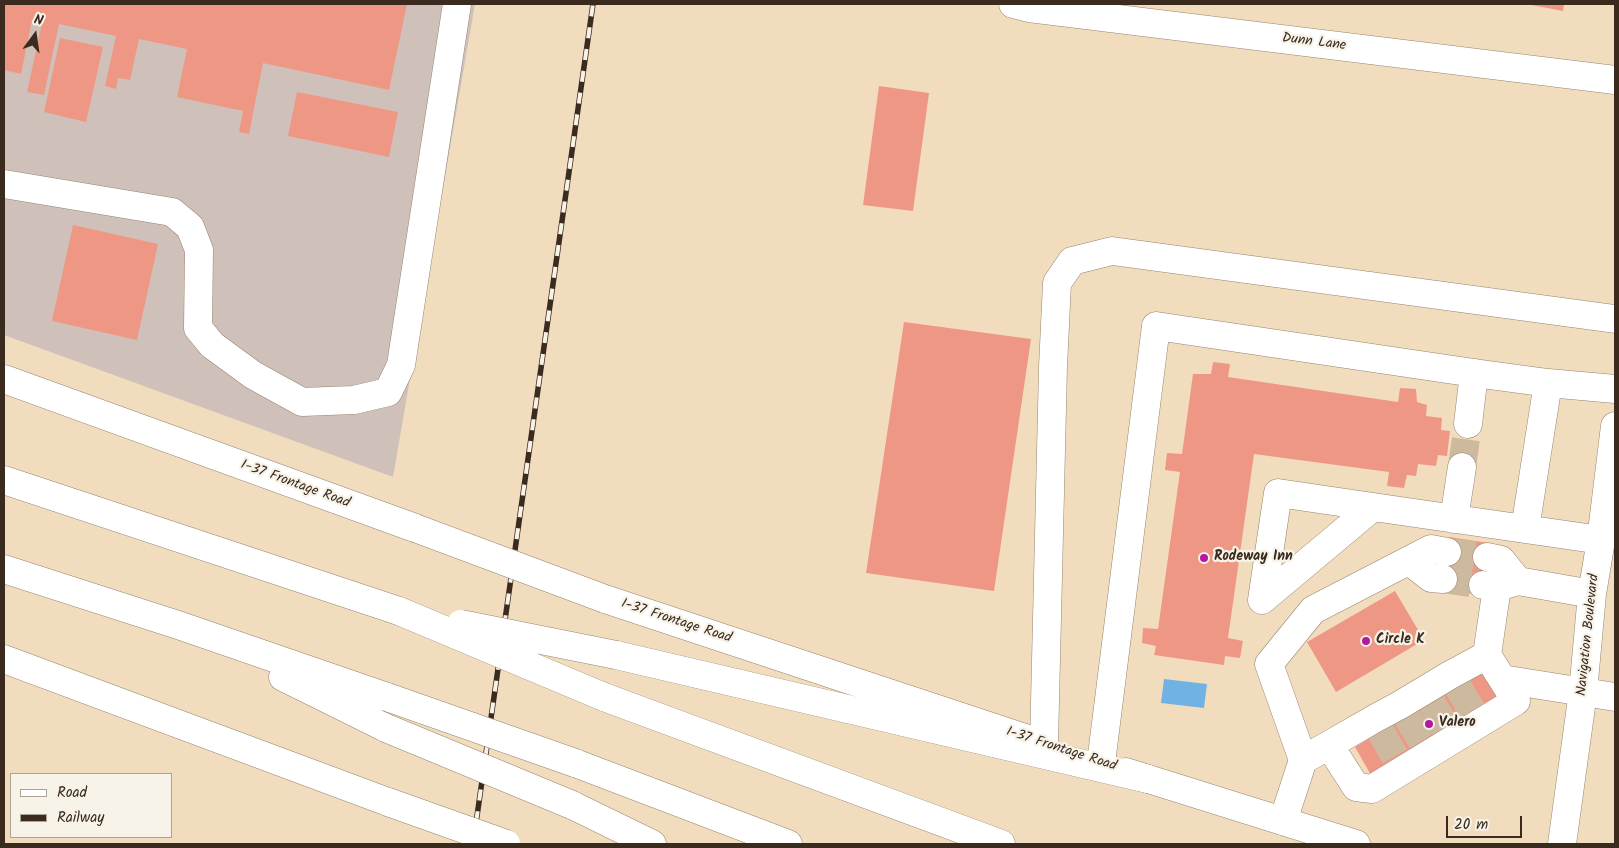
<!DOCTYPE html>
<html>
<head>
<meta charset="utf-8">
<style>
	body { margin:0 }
	#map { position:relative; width:1619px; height:848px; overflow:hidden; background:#f1ddbe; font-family:Kalam,sans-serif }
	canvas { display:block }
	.frame { position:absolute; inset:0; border:5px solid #3b2a1e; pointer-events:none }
	.legend { position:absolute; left:10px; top:773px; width:162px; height:65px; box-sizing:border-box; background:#f7f3e8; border:1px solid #aca397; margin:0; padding:6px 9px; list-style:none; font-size:15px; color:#3b2a1e }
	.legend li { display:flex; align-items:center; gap:10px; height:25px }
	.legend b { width:25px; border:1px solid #aca397 }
	.north { position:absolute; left:10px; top:10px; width:50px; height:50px; -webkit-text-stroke:4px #f7f3e8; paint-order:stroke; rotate:14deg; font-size:14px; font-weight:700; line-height:20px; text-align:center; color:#3b2a1e }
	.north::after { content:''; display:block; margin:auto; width:18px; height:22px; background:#3b2a1e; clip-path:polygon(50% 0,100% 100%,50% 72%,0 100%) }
	.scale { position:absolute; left:1446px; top:816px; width:76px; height:22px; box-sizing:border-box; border:2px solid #3b2a1e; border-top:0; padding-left:6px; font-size:15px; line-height:18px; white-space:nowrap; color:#3b2a1e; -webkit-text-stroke:4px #f7f3e8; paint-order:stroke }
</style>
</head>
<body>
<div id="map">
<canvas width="1619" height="848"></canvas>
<div class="frame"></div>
<ul class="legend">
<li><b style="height:6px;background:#fff"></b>Road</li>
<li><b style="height:6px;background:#3b2a1e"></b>Railway</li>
</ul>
<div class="north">N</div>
<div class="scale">20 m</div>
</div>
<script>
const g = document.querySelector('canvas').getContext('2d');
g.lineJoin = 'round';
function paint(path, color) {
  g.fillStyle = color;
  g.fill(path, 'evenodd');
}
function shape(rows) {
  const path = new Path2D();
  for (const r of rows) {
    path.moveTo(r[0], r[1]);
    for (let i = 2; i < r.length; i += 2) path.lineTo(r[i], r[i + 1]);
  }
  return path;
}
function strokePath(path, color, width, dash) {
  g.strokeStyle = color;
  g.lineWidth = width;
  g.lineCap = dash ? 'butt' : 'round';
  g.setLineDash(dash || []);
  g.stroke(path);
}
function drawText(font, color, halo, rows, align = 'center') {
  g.font = font + ' Kalam,sans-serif';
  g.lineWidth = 4.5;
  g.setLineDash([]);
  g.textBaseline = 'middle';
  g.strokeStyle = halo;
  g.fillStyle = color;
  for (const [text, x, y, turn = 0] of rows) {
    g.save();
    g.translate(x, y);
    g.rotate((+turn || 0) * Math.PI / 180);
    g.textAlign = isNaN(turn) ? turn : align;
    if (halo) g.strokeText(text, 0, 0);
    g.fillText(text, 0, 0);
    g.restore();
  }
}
const industrial = shape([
	[4,4,475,4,393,477,4,335]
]);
const water = shape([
	[1164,679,1207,684,1204,708,1161,703]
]);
const building = shape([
	[4,4,407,4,389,90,263,63,249,134,239,132,243,111,177,97,187,49,139,39,130,80,118,78,116,89,105,86,116,36,59,24,44,95,27,92,42,23,32,20,21,74,4,70],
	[1526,4,1564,4,1563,11],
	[60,38,103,47,86,122,44,112],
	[879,86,929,93,913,211,863,205],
	[297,92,398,112,389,157,288,136],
	[73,225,158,244,137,340,52,321],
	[904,322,1031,339,994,591,866,573],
	[1213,362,1230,364,1228,377,1398,402,1400,388,1416,389,1417,402,1427,405,1426,416,1442,418,1441,430,1450,431,1447,456,1438,455,1436,466,1418,464,1416,476,1407,475,1404,488,1387,486,1389,472,1254,454,1228,638,1243,641,1240,658,1225,656,1224,665,1154,655,1156,646,1142,643,1143,628,1158,629,1180,472,1165,470,1167,453,1182,454,1193,374,1211,374],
	[1449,537,1489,543,1481,595,1441,589],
	[1395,591,1424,640,1336,692,1307,642],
	[1486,671,1503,700,1372,777,1355,747]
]);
const minorTunnel = shape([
	[1462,467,1468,424],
	[1447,552,1487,557],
	[1443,579,1483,585],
	[1458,687,1475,716],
	[1432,703,1449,732],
	[1407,717,1425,746],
	[1381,732,1398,762]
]);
const minor = shape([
	[1013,4,1029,8,1615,80],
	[4,184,172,212,190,227,199,250,198,328,212,345,253,375,302,402,354,400,388,392,401,365,457,4],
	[1468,424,1474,373],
	[1373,507,1262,600,1278,493,1373,507,1601,540],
	[1454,519,1462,467],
	[1525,529,1548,383],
	[1487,557,1501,560,1518,581],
	[1409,561,1431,578,1443,579],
	[1483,585,1497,587,1518,581,1592,594],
	[1487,655,1497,587],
	[1502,679,1615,697],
	[1044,744,1053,367,1057,283,1072,261,1112,251,1615,319],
	[1303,760,1269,664,1313,610,1431,549,1447,552],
	[1101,763,1156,326,1474,373,1548,383,1615,389],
	[1283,821,1303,760,1329,745,1374,719,1400,705,1450,675,1487,655,1516,701,1372,789,1356,787,1329,745],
	[1562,844,1583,692,1592,594,1601,540,1615,426]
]);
const major = shape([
	[4,379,415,528],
	[605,599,1043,744],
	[4,659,388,802],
	[1126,772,1356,844]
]);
const highway = shape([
	[4,480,399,611],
	[4,569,178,625,387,697],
	[616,655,1148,779],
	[283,677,386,728],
	[604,697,1001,844],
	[575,763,788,844],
	[572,805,652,844]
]);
const rail = shape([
	[473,844,593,4]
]);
const majorBridge = shape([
	[415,528,605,599],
	[388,802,506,844]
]);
const highwayBridge = shape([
	[399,611,604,697],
	[461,624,616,655],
	[387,697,575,763],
	[386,728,572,805]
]);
const markers = [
	[1204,558,5,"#b5179e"],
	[1366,641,5,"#b5179e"],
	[1429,724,5,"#b5179e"]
];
const streetNames = [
	["Dunn Lane",1314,43,7],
	["I-37 Frontage Road",295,485,20],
	["I-37 Frontage Road",676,622,18],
	["Navigation Boulevard",1589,635,-84],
	["I-37 Frontage Road",1061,750,18]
];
const poiNames = [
	["Rodeway Inn",1214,558],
	["Circle K",1376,641],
	["Valero",1439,724]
];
paint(industrial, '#cfc1ba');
paint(water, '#71b2e5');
paint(building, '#ef9785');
strokePath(minorTunnel, '#cdb99e', 28, [28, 14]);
strokePath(minor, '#96846e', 29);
strokePath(major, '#96846e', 29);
strokePath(highway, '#96846e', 29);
strokePath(minor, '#fff', 28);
strokePath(major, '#fff', 28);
strokePath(highway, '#fff', 28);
strokePath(rail, '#3b2a1e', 5.5);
strokePath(rail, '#f7f3e8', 4, [11]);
strokePath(majorBridge, '#96846e', 29, []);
strokePath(highwayBridge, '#96846e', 29, []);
strokePath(majorBridge, '#fff', 28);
strokePath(highwayBridge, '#fff', 28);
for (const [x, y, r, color] of markers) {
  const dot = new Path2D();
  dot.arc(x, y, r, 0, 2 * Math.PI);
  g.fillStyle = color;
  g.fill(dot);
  strokePath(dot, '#f7f3e8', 2);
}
drawText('14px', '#3b2a1e', '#f7f3e8', streetNames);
drawText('bold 14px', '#3b2a1e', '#f7f3e8', poiNames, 'left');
</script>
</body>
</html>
